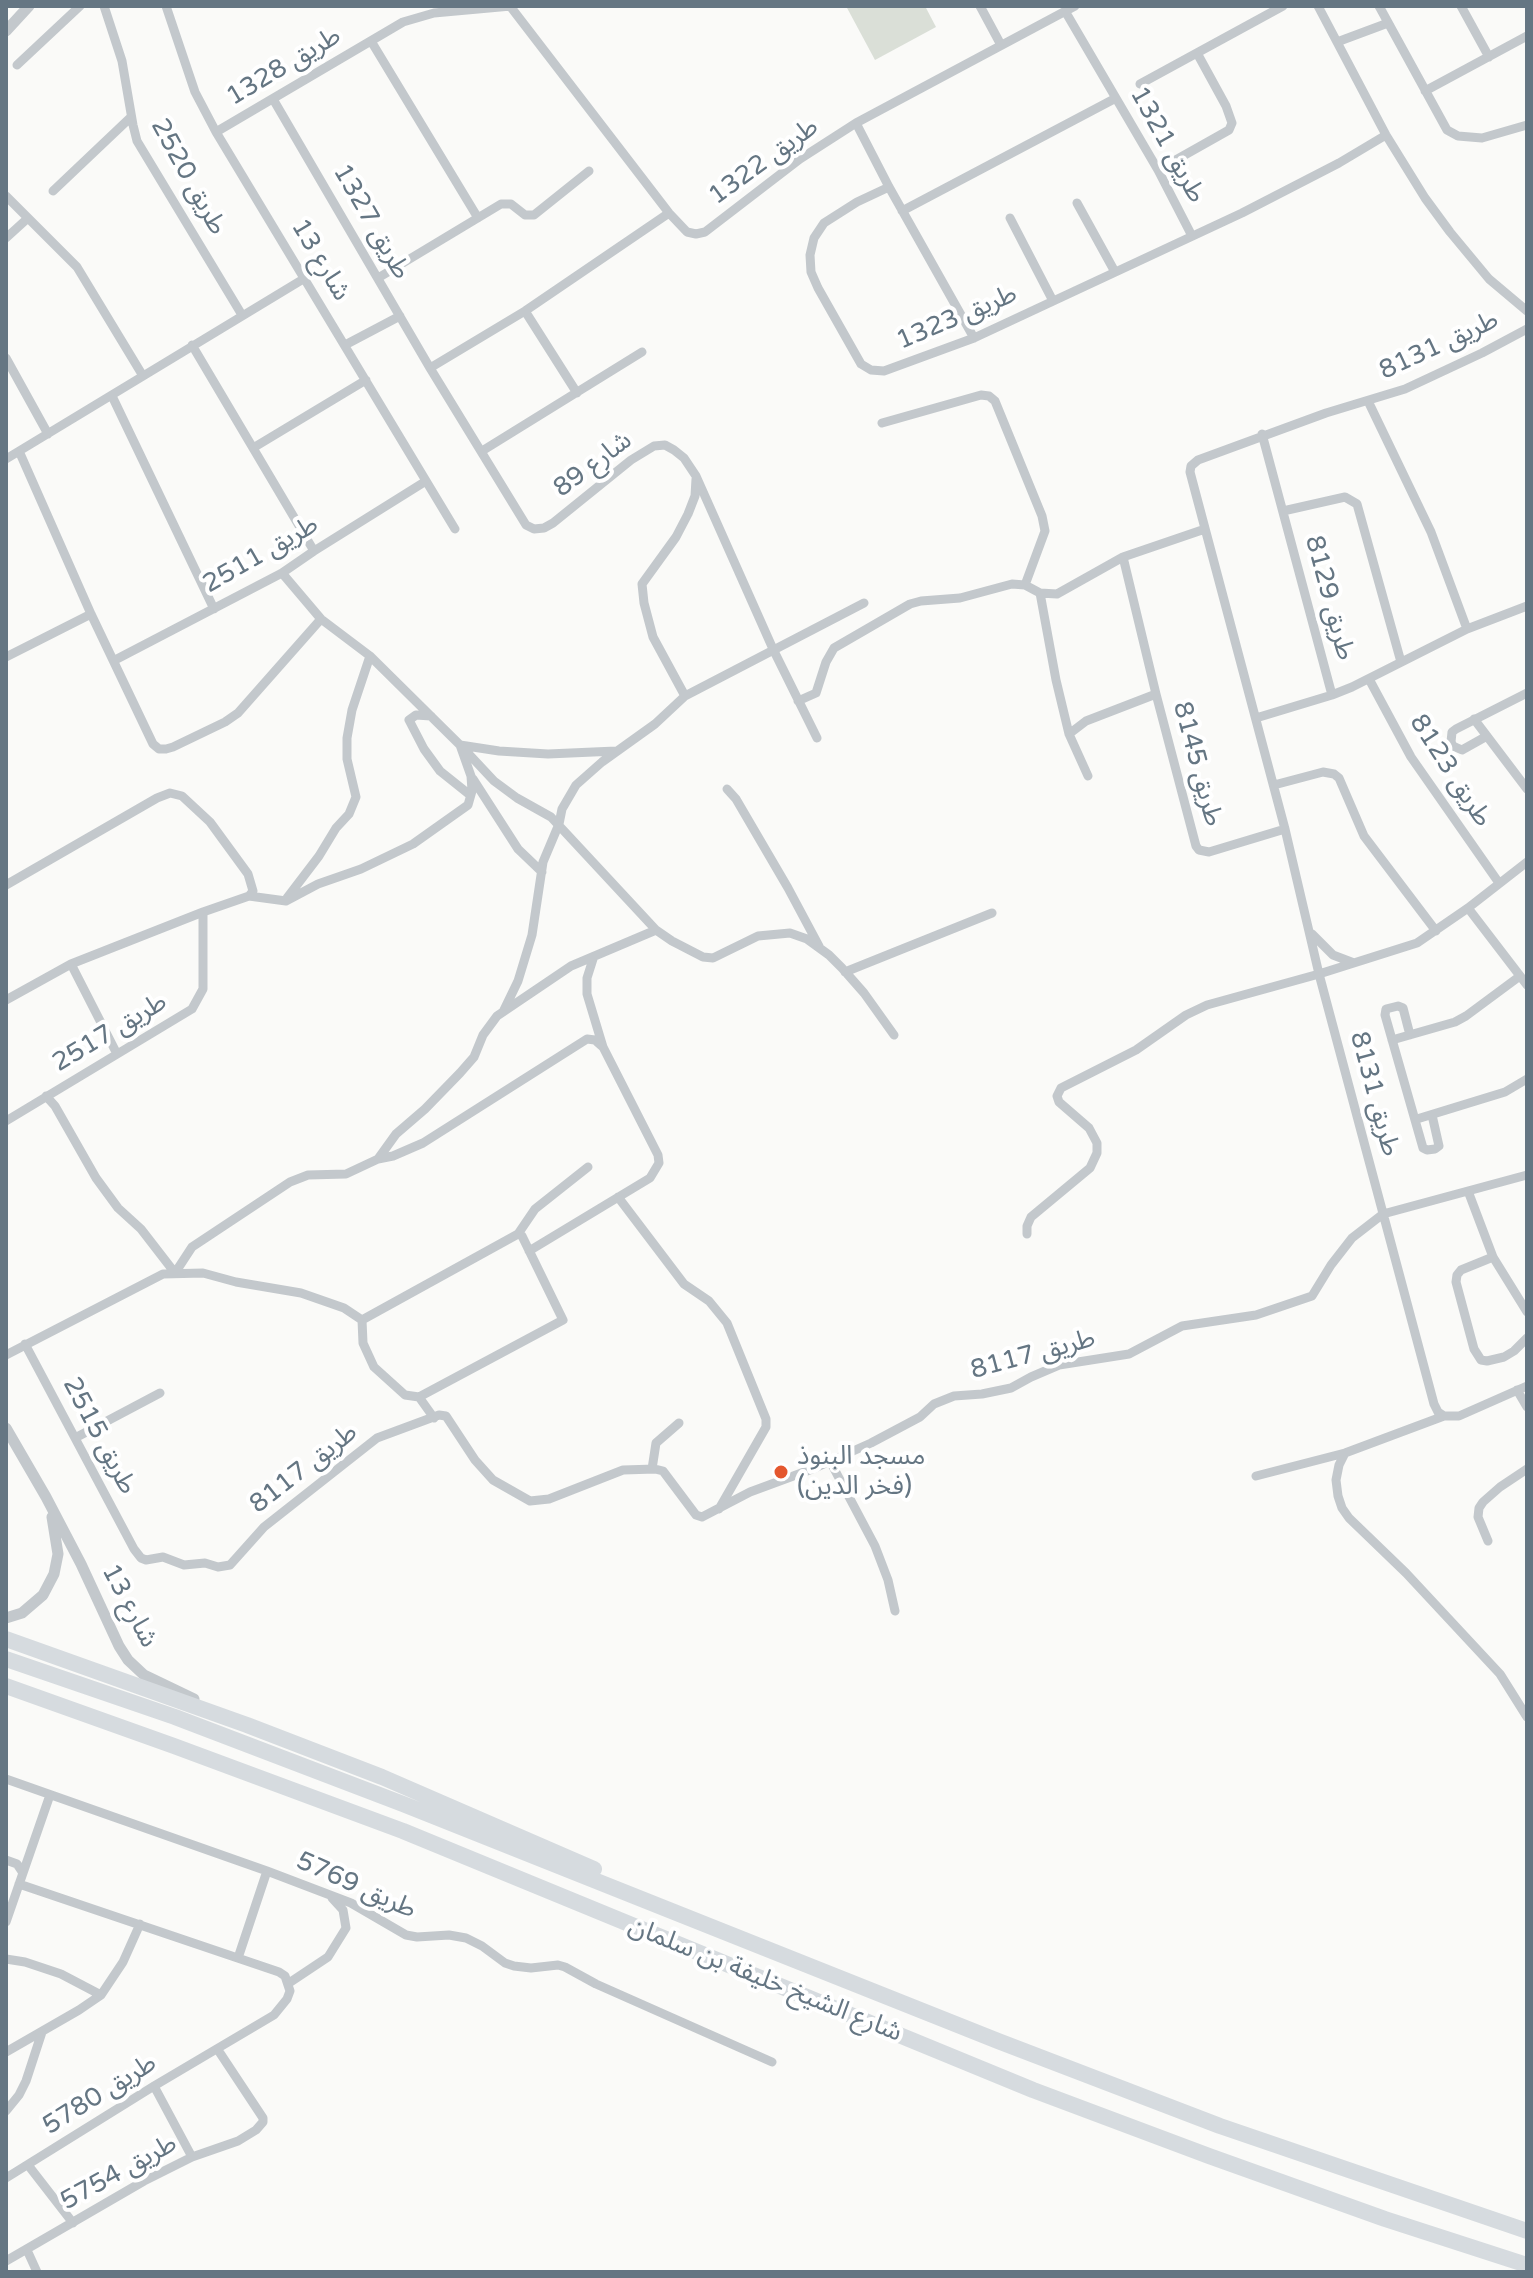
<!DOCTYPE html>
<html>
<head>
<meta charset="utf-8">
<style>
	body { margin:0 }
	#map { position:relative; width:1533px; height:2278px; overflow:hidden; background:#fafaf8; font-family:"Varela Round",sans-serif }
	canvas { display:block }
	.frame { position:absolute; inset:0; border:8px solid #657683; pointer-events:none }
</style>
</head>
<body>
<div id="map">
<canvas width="1533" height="2278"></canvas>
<div class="frame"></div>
</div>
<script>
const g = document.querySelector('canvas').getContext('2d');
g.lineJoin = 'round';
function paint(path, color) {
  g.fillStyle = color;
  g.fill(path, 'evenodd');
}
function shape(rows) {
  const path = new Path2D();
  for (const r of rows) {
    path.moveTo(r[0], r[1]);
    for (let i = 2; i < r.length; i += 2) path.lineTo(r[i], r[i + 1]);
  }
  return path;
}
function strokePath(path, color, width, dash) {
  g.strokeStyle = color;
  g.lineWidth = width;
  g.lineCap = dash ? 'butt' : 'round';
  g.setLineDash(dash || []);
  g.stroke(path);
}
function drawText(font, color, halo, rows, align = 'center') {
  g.font = font + ' "Varela Round","Noto Sans Arabic",sans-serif';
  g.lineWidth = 8;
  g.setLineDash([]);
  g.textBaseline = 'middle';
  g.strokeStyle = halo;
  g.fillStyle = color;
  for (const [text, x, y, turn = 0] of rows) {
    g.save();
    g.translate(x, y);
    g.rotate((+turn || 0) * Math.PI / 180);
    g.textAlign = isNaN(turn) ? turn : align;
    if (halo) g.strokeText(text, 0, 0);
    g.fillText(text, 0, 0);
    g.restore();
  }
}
const green = shape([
	[846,6,925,6,936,27,875,60]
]);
const minor = shape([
	[104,6,122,61,133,125,137,141,242,315],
	[166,6,195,92,216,132,455,529],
	[510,6,669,213,687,232,696,234,705,232,800,159,856,123,1075,6],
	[980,6,1001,45],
	[1318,6,1386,135,1425,198,1450,232,1489,279,1527,311],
	[1379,6,1447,130,1458,136,1482,138,1527,125],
	[1461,6,1489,57],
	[1065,11,1158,170,1192,236],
	[371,41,478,218],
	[1337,42,1388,23],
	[17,65,80,6],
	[1140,84,1283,6],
	[1425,91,1527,36],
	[273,99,430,368,526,525,534,529,544,528,553,523,631,460,654,446,665,445,674,450,684,458,696,476,773,649,817,738],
	[856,123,889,187,974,338],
	[216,132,403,22,434,13,511,6],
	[1158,170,1229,130,1232,123,1226,106,1197,53],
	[889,187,857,202,824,223,814,238,810,255,811,272,818,288,861,364,871,370,884,371,974,338,1242,213,1339,163,1386,135],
	[53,191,131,117],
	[6,196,77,267,143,376],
	[1077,203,1115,272],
	[902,211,1116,98],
	[1010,218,1053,301],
	[6,238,28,218],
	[378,278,501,204,511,204,525,215,534,215,589,171],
	[525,311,577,393],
	[1527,329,1482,353,1405,389,1326,413,1198,460,1191,466,1190,472,1285,829,1319,974,1434,1404,1438,1412,1444,1416,1459,1416,1527,1386],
	[192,345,314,551],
	[345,345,400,316],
	[6,358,48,434],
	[430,368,525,311,669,213],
	[112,396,214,609],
	[1368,401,1431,532,1467,629],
	[882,423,981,395,989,396,995,401,1042,516,1045,531,1025,585],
	[1262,434,1332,695],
	[253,448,366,380],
	[19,451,91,614,153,744,159,749,166,749,173,747,225,722,238,713,321,619],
	[482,451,642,352],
	[6,459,305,278],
	[1283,511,1345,497,1357,504,1401,662],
	[1123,557,1156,694,1196,846,1199,850,1209,852,1285,829],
	[1040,593,1056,680,1069,734,1088,776],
	[6,657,91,614],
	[115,660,282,573,314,551,426,481],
	[1369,679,1411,757,1499,883],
	[685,696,653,637,644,603,642,584,676,537,688,514,695,496,696,479],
	[798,701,816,693,826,662,834,648,910,604,921,601,960,598,1012,584,1025,585,1040,593,1057,594,1123,557,1205,529],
	[431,716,416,715,409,720,424,749,440,771,470,795],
	[1256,718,1332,695,1352,687,1467,629,1527,606],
	[1474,719,1527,789],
	[1069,734,1086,721,1156,694],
	[1487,736,1462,750,1453,746,1451,742,1452,732,1456,729,1527,693],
	[460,745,499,751,548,754,616,751],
	[465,750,494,781,517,798,551,817,656,930,672,941,703,957,713,958,758,936,790,933,807,939,829,955,842,968,864,993,894,1035],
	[473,779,518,849,542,872],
	[1274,785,1323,772,1334,774,1339,778,1364,836,1436,931],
	[727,789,736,799,788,888,819,946],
	[6,885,157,798,170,793,182,796,210,822,248,874,253,891,249,896],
	[287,898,319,856,336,828,349,814,356,797,347,759,347,738,352,710,370,656],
	[1468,908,1527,985],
	[1312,934,1333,955,1354,963],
	[71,964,117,1054],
	[845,972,992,913],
	[6,1000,71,964,203,912,249,896,286,901,318,884,361,869,413,844,468,805,472,791,471,776,460,745,370,656,321,619,282,573],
	[503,1012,518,981,532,935,543,862,559,824,562,809,576,785,602,762,655,724,685,696,864,603],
	[1410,1035,1403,1008,1398,1006,1386,1009,1385,1015,1423,1148,1427,1150,1435,1149,1439,1146,1432,1115],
	[1392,1040,1455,1022,1466,1016,1520,976],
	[46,1096,55,1106,96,1178,118,1208,141,1229,175,1273,192,1247,290,1182,308,1175,346,1174,378,1159,396,1134,425,1109,460,1073,474,1057,483,1035,497,1016,571,966,656,930],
	[1417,1119,1505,1092,1527,1079],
	[6,1121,192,1009,203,989,203,912],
	[378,1159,393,1156,423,1143,587,1039,595,1040,603,1047],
	[1468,1191,1493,1257],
	[618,1197,684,1284,709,1301,727,1323,766,1419,766,1427,719,1509],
	[1027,1234,1027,1226,1031,1217,1090,1168,1097,1153,1097,1143,1089,1128,1059,1102,1057,1096,1061,1088,1136,1050,1186,1015,1207,1005,1319,974,1417,943,1468,908,1527,862],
	[529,1251,650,1178,659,1163,658,1155,603,1047,587,994,587,978,594,956],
	[1527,1312,1493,1257,1461,1270,1457,1275,1456,1282,1474,1349,1481,1360,1487,1361,1504,1357,1514,1351,1527,1338],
	[362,1320,518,1234,535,1209,588,1167],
	[25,1344,134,1549,141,1558,146,1560,163,1557,184,1565,205,1563,218,1567,230,1565,264,1527,377,1438,439,1415,446,1416,475,1460,493,1480,530,1501,549,1499,623,1470,655,1469,663,1471,696,1515,702,1517,750,1492,815,1468,871,1443,920,1417,934,1404,954,1396,982,1394,1011,1388,1031,1377,1059,1365,1129,1354,1182,1326,1256,1315,1312,1296,1331,1265,1352,1238,1383,1214,1527,1175],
	[6,1355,163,1274,203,1273,236,1282,301,1293,344,1308,362,1320,363,1343,374,1367,405,1395,419,1397,563,1320,522,1236,518,1234],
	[1517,1390,1527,1407],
	[419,1397,434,1418],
	[75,1438,160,1393],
	[1345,1453,1339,1465,1336,1480,1338,1496,1342,1508,1349,1518,1406,1573,1500,1674,1527,1717],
	[830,1461,875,1546,888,1580,895,1611],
	[652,1469,656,1443,679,1423],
	[1256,1476,1345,1453,1444,1416],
	[1488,1541,1478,1517,1479,1508,1483,1502,1500,1487,1527,1469],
	[6,1779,267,1871,351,1903,406,1935,417,1937,449,1935,466,1938,482,1946,505,1963,514,1966,531,1968,558,1965,565,1967,596,1984,772,2062],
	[6,1860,17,1864,23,1873],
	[6,1922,50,1795],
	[238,1958,267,1871],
	[6,1959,25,1962,61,1974,101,1995],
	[289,1983,328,1957,346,1928,343,1910,332,1898],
	[6,2052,79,2010,101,1995,123,1962,140,1924],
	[154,2086,192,2157],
	[6,2111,19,2095,26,2081,42,2032],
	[28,2165,73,2223],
	[6,2178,154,2086,274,2015,287,1999,290,1991,285,1976,279,1972,19,1884],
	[27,2250,37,2272],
	[6,2261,144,2181,192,2157,238,2141,256,2130,263,2122,263,2118,218,2050]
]);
const tertiary = shape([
	[6,31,29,6],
	[6,1428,46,1497,81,1564,119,1646,128,1660,144,1675,194,1699],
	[6,1618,22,1613,43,1595,54,1574,58,1554,52,1517]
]);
const motorway = shape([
	[6,1639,247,1725,382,1777,594,1869],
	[6,1659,175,1717,403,1804,998,2041,1220,2126,1527,2231],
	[6,1686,174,1746,403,1831,1033,2090,1209,2156,1385,2219,1527,2265]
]);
const markers = [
	[781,1472,8,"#e4572e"]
];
const streetNames = [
	["طريق 1328",284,67,-31],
	["طريق 1321",1167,145,61],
	["طريق 1322",764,162,-36],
	["طريق 2520",188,177,61],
	["طريق 1327",371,222,60],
	["شارع 13",320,260,59],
	["طريق 1323",957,318,-23],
	["طريق 8131",1439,346,-25],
	["شارع 89",593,465,-37],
	["طريق 2511",261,555,-30],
	["طريق 8129",1329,598,75],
	["طريق 8145",1197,764,75],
	["طريق 8123",1450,771,57],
	["طريق 2517",110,1033,-31],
	["طريق 8131",1374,1094,75],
	["طريق 8117",1033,1355,-15],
	["طريق 2515",99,1436,62],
	["طريق 8117",304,1469,-38],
	["شارع 13",129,1606,62],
	["طريق 5769",356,1886,24],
	["شارع الشيخ خليفة بن سلمان",765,1980,22],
	["طريق 5780",100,2095,-32],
	["طريق 5754",119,2173,-29]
];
const poiNames = [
	["مسجد البنوذ",797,1457],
	["(فخر الدين)",797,1487]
];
paint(green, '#dadfd7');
strokePath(minor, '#c3c8cc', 9);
strokePath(tertiary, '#c3c8cc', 11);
strokePath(motorway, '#d6dbdf', 16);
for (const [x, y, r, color] of markers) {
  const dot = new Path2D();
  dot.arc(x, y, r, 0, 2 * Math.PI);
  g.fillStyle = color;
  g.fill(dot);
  strokePath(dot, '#fff', 3);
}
drawText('26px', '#657683', '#fff', streetNames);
drawText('26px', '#657683', '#fff', poiNames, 'left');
</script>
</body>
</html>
